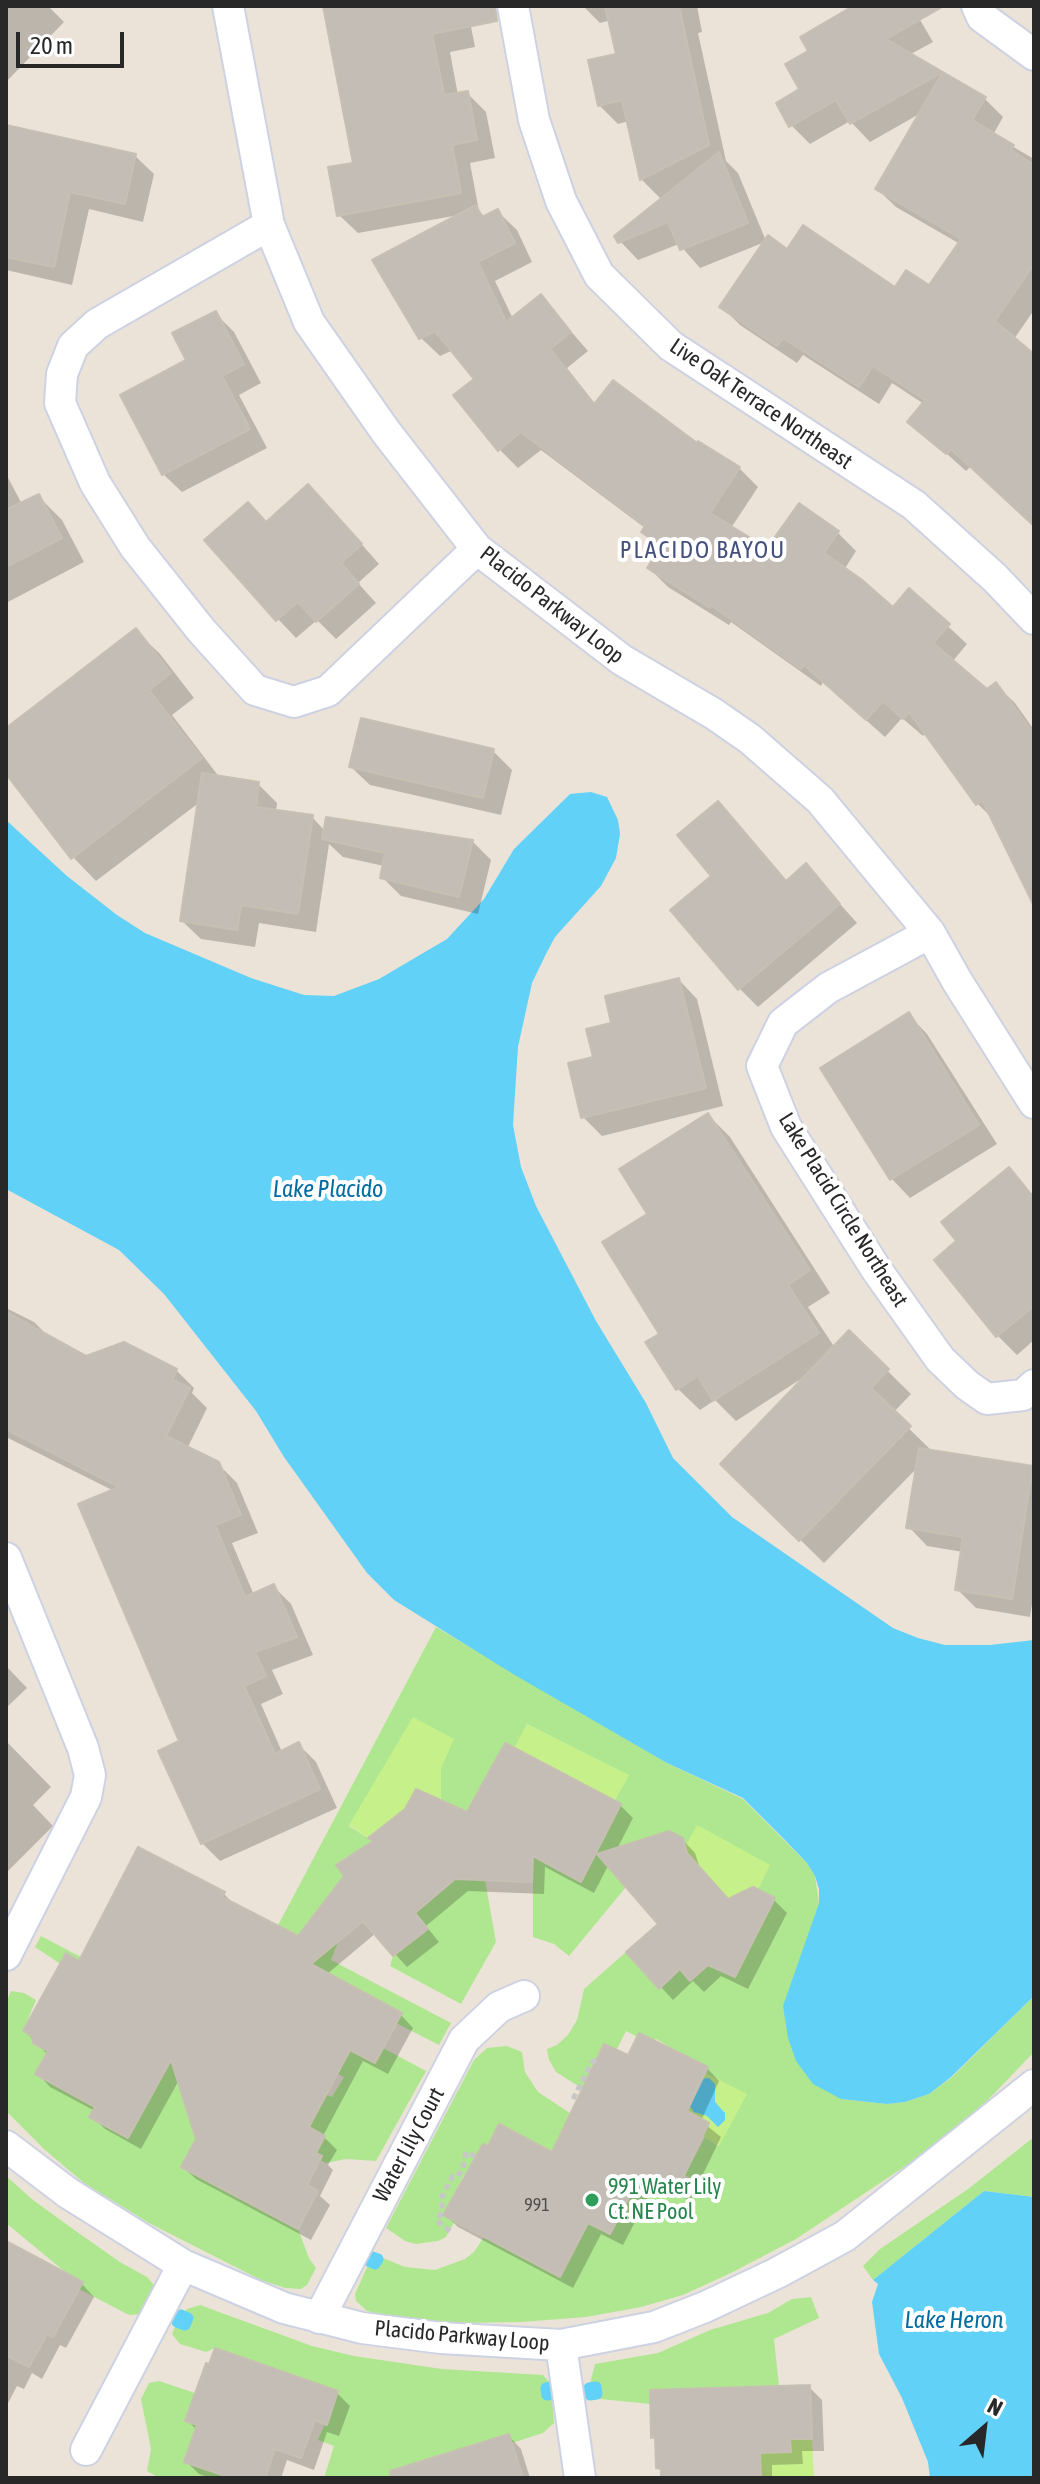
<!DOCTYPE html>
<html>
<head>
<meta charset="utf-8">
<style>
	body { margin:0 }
	#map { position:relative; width:1040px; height:2484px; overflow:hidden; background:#ece3d8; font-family:"Asap Condensed",sans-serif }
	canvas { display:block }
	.frame { position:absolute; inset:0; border:8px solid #282828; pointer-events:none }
	.north { position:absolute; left:944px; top:2388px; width:80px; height:80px; -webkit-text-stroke:6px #fff; paint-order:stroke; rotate:28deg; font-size:22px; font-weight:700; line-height:32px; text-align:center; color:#282828 }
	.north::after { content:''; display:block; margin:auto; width:28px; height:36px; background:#282828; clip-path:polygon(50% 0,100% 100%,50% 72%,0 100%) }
	.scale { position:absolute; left:16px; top:32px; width:108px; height:36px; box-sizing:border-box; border:4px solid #282828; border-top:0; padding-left:10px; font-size:24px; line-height:28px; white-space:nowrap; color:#282828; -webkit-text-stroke:6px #fff; paint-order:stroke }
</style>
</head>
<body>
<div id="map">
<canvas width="1040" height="2484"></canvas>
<div class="frame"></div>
<div class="north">N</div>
<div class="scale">20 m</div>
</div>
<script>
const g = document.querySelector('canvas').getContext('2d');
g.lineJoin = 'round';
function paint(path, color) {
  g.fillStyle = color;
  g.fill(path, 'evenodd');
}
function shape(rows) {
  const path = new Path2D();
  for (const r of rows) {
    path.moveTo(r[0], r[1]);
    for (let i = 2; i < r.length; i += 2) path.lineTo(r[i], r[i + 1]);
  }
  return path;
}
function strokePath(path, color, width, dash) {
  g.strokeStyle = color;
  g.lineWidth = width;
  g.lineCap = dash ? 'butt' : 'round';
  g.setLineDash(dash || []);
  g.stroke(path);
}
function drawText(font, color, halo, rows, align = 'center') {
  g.font = font + ' "Asap Condensed",sans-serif';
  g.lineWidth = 8;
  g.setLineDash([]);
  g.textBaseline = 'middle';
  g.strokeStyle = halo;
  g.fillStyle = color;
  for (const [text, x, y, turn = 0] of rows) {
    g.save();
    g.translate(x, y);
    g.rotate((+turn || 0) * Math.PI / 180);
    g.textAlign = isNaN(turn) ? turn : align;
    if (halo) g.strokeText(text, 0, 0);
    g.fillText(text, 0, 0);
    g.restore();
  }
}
const green = shape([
	[436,1627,667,1763,743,1799,807,1863,815,1876,819,1903,798,1967,841,2099,887,2104,905,2102,929,2094,951,2078,1034,1996,1034,2052,988,2100,928,2151,796,2239,731,2273,683,2295,641,2307,586,2317,522,2322,463,2323,389,2317,367,2311,356,2301,355,2294,373,2254,405,2267,435,2270,465,2259,474,2252,484,2237,560,2277,588,2223,578,2165,500,2125,488,2146,475,2181,464,2175,444,2215,455,2221,446,2237,438,2241,416,2244,405,2241,386,2228,474,2060,487,2048,507,2046,522,2052,525,2072,538,2092,690,2192,696,2182,685,2175,705,2137,718,2146,687,2057,656,2039,649,2043,626,2031,614,2055,586,2091,556,2072,549,2060,547,2049,557,2045,568,2035,577,2020,584,1989,626,1952,659,1989,680,1969,711,1962,713,1967,736,1975,772,1904,771,1896,758,1889,769,1866,698,1826,685,1847,683,1838,670,1831,654,1836,626,1887,569,1956,554,1944,533,1937,533,1846,566,1857,559,1870,582,1882,621,1804,615,1800,628,1776,527,1724,490,1817,485,1880,496,1942,461,2004,390,1966,393,1956,428,1929,410,1907,421,1908,461,1874,441,1801,440,1768,349,1826,373,1841,336,1864,344,1876,307,1925,338,1942,331,1960,451,2023,439,2045,396,2023,371,2004,324,2094,332,2097,344,2077,338,2074,356,2041,383,2048,426,2071,376,2161,346,2159,326,2163,320,2160,322,2156,316,2153,325,2135,254,2098,198,2097,189,2116,196,2139,181,2167,298,2229,309,2258,316,2268,307,2285,301,2289,285,2288,261,2280,149,2223,84,2183,44,2149,6,2111,6,2003,11,1991,24,1993,36,2000,23,2031,32,2036,33,2043,48,2052,36,2075,95,2107,191,2023,67,1954,59,1966,59,1963,35,1947,41,1936,222,2031],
	[1034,2137,1034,2197,984,2191,873,2280,863,2266,880,2249,968,2189],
	[6,2176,33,2200,80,2234,120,2262,147,2277,155,2286,142,2314,129,2315,79,2289,82,2282,64,2271,6,2223],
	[811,2297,819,2318,774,2339,779,2386,650,2390,650,2404,591,2398,589,2388,595,2364,658,2353,710,2330,768,2313,792,2299],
	[200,2305,312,2346,354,2356,442,2369,543,2375,551,2384,554,2423,543,2433,512,2443,509,2434,399,2478,324,2478,334,2446,318,2440,338,2391,215,2348,206,2352,180,2344,172,2334,177,2322,187,2309],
	[159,2381,195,2393,185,2421,197,2425,184,2461,231,2478,159,2478,147,2471,151,2449,141,2399,149,2383]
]);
const pitch = shape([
	[413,1717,454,1739,441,1768,441,1801,405,1809,368,1838,349,1825],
	[527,1724,629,1775,615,1800,514,1748],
	[697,1825,770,1865,758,1889,753,1887,745,1891,737,1909,687,1853,685,1847],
	[688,2064,747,2094,719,2146,705,2137,669,2089],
	[790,2439,812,2439,814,2478,761,2478,760,2453,791,2451]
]);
const water = shape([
	[591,792,607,797,618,820,620,834,616,858,601,886,555,937,546,954,532,983,518,1047,513,1125,521,1167,536,1206,596,1321,646,1403,673,1458,732,1517,893,1628,918,1638,945,1645,990,1645,1034,1640,1034,1996,950,2078,929,2094,905,2102,887,2104,841,2099,813,2084,796,2061,788,2038,783,2006,819,1903,819,1889,815,1876,807,1863,784,1839,743,1798,667,1763,513,1674,394,1600,367,1573,284,1457,256,1411,164,1294,119,1250,6,1189,6,820,67,876,117,915,145,933,251,978,304,995,334,996,379,979,447,939,484,899,514,849,570,794],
	[709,2078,715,2084,715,2102,725,2113,725,2120,718,2127,707,2116,694,2112,689,2105,694,2098,694,2086,699,2079],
	[984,2191,1034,2197,1034,2478,930,2478,928,2462,902,2398,879,2354,872,2302,878,2284,873,2280]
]);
const shadow = shape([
	[6,6,48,6,64,22,6,82],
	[327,6,467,6,475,47,450,52,458,95,467,93,486,112,495,158,470,163,479,211,486,218,498,212,517,230,532,262,495,281,513,319,541,297,588,351,567,368,596,405,697,446,739,468,758,487,731,528,768,551,838,533,856,551,844,570,893,610,910,591,967,644,952,662,986,692,996,685,1015,703,1034,730,1034,899,994,820,977,803,926,732,923,736,902,718,885,737,823,682,821,686,731,622,729,625,668,587,649,568,661,550,643,532,645,528,541,450,518,468,500,450,477,379,453,350,440,356,421,338,459,215,358,233,339,215,355,164],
	[583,6,697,6,702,32,698,33,726,161,738,173,766,241,895,290,930,288,960,244,896,207,877,189,921,113,870,142,850,121,810,144,791,125,811,52,857,6,912,6,933,42,909,55,984,98,1003,117,993,135,1034,159,1034,310,1014,339,1034,355,1034,525,971,466,966,471,910,421,924,404,892,383,879,404,803,355,797,363,740,325,721,306,765,242,700,268,679,244,638,260,620,241,662,200,641,179,629,121,618,124,599,105,619,55,611,20,600,23],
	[6,127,135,156,154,174,143,222,89,209,72,285,6,270],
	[215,313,234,332,261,383,239,395,267,448,182,492,163,474,188,361],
	[6,474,22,504,38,496,62,520,84,562,6,603],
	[327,505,379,564,358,583,376,603,336,639,317,620,296,638,278,619],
	[136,631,160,654,194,698,172,715,220,778,258,784,277,803,276,812,312,817,325,831,472,841,491,860,478,914,401,896,382,877,384,866,343,857,329,844,316,932,259,923,255,947,201,939,182,921,200,802,96,881,73,857,6,771,6,730],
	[493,751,512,770,501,815,370,785,351,767],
	[718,804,787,882,806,866,857,923,758,1007,739,988,714,876],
	[679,980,697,999,723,1106,602,1136,583,1117,595,1058,613,1025],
	[909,1015,927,1034,997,1144,910,1198,892,1179],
	[708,1115,730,1137,830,1293,808,1307,835,1348,849,1333,911,1394,893,1413,933,1452,1034,1470,1034,1591,1030,1617,976,1608,957,1589,963,1552,927,1546,909,1527,918,1467,824,1563,723,1464,804,1377,736,1421,715,1400,700,1410,678,1389,648,1343,661,1334,650,1215],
	[1009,1170,1034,1196,1034,1340,1017,1355,998,1336,937,1260,959,1242],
	[6,1308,34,1322,50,1338,86,1358,176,1370,194,1388,192,1393,207,1408,187,1449,218,1464,237,1483,258,1533,232,1543,254,1595,273,1586,291,1604,313,1655,272,1670,283,1694,261,1704,282,1752,298,1744,316,1762,337,1808,220,1861,202,1843,182,1742,114,1491,6,1437],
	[6,1666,27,1688,6,1708],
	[6,1741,51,1787,33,1805,53,1826,6,1873],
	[620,1805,633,1818,617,1849,682,1839,695,1853,700,1868,729,1901,753,1889,774,1900,787,1913,748,1989,721,1976,704,1992,693,1981,673,2000,629,1952,661,1924,609,1864,594,1893,545,1867,544,1894,468,1891,426,1926,439,1942,407,1967,376,1933,326,1975,401,2015,413,2028,388,2074,363,2061,323,2136,337,2150,328,2165,333,2170,320,2196,330,2205,311,2240,196,2179,183,2167,198,2139,179,2080,141,2149,105,2129,92,2116,95,2111,50,2087,38,2074,48,2055,25,2031,80,1963,224,1894,236,1906,299,1938,468,1814],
	[629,2058,707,2068,719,2081,701,2121,721,2137,690,2201,655,2184,623,2245,601,2234,573,2288,458,2227,446,2215,553,2154],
	[6,2243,82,2284,94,2297,66,2348,60,2345,42,2379,32,2373,24,2389,17,2386,6,2407],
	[809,2387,822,2400,824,2451,802,2451,803,2464,772,2465,772,2478,663,2478,663,2472,658,2467,657,2441,653,2437],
	[337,2393,350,2406,339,2436,327,2432,314,2470,287,2460,281,2478,211,2478,199,2474,186,2461,197,2430,188,2421],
	[509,2436,521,2449,530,2478,402,2478]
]);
const stream = shape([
	[372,2257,378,2259,375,2264,370,2262,372,2257],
	[181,2315,188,2318,185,2325,177,2322,181,2315],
	[552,2387,553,2394,547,2395,546,2388,552,2387],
	[596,2387,597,2394,590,2395,589,2388,596,2387]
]);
const building = shape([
	[323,6,495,6,497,21,432,34,444,95,468,91,477,140,452,145,461,193,337,216,328,167,353,163,323,6],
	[605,6,679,6,709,145,640,180,622,100,598,106,588,60,616,54,605,6],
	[853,6,944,6,886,39,986,97,972,120,1014,145,1011,150,1034,165,1034,264,995,321,1034,354,1034,526,951,449,946,454,907,422,925,400,873,366,859,387,783,338,777,346,719,307,768,235,787,249,803,225,895,287,906,270,929,285,961,239,875,189,943,72,850,124,836,100,789,127,776,103,799,89,785,64,808,51,800,37,853,6],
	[6,125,136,154,125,204,70,192,54,267,6,257,6,125],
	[719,152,748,223,680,250,668,222,618,243,614,236,719,152],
	[476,205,482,217,498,209,515,243,478,262,506,322,541,294,571,332,550,349,594,404,613,380,697,443,698,441,740,467,710,513,767,548,799,503,839,531,824,553,861,579,893,607,909,588,950,624,933,643,987,689,996,682,1034,734,1034,906,982,800,976,805,909,712,903,719,883,701,866,720,804,665,801,669,711,605,710,608,647,568,661,546,641,532,645,526,521,432,498,451,453,395,474,379,435,331,419,339,372,260,476,205],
	[216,311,244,364,222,376,250,429,162,475,120,395,186,360,172,333,216,311],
	[308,484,362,544,341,563,359,584,316,622,298,602,276,621,204,540,248,502,266,522,308,484],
	[39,494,62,538,6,567,6,510,39,494],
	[136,628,171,673,149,690,202,758,71,859,6,774,6,728,136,628],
	[361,718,494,749,483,798,349,767,361,718],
	[202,773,259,782,256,807,313,815,298,914,241,905,237,930,180,921,202,773],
	[718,801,786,881,806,863,840,904,738,990,670,910,711,876,677,835,718,801],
	[326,817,473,840,459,897,380,878,385,853,322,839,326,817],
	[679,978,706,1088,581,1118,568,1063,593,1057,586,1029,611,1023,605,996,679,978],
	[909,1012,979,1125,890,1180,820,1068,909,1012],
	[708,1113,810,1270,788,1285,819,1333,713,1401,698,1376,676,1390,645,1342,659,1334,602,1242,647,1214,619,1169,708,1113],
	[1009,1167,1034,1198,1034,1306,996,1337,934,1260,956,1241,941,1222,1009,1167],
	[6,1312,86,1356,124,1342,177,1369,172,1380,190,1388,166,1436,219,1462,241,1515,215,1525,245,1597,274,1584,297,1637,255,1652,266,1676,244,1686,275,1754,299,1742,320,1789,201,1844,158,1751,179,1741,78,1504,119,1487,6,1429,6,1312],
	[849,1330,889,1369,871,1388,911,1426,799,1541,720,1464,849,1330],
	[919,1448,1033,1466,1012,1599,955,1590,963,1537,906,1528,919,1448],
	[505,1743,621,1804,581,1882,533,1856,532,1882,455,1879,415,1913,428,1929,393,1956,363,1921,311,1964,402,2013,375,2063,350,2050,309,2127,325,2136,316,2153,322,2156,307,2185,318,2191,298,2229,181,2167,196,2139,171,2060,128,2138,89,2117,95,2107,35,2074,48,2051,33,2043,32,2036,23,2031,66,1953,79,1961,138,1847,225,1892,222,1897,298,1936,344,1876,336,1865,373,1841,368,1838,405,1809,416,1789,467,1812,505,1743],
	[669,1831,683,1838,687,1853,728,1899,753,1887,775,1898,735,1977,708,1965,690,1981,680,1969,659,1989,626,1952,658,1924,597,1854,669,1831],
	[639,2033,708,2067,687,2111,709,2123,677,2190,642,2173,610,2234,588,2223,560,2277,443,2215,483,2144,488,2146,499,2124,552,2152,604,2044,628,2055,639,2033],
	[6,2241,83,2282,53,2337,47,2334,29,2367,6,2355,6,2241],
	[215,2348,338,2391,327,2425,315,2420,301,2458,275,2449,265,2478,231,2478,184,2462,197,2425,185,2421,206,2363,209,2364,215,2348],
	[810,2385,812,2439,790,2439,791,2452,760,2453,761,2478,661,2478,661,2469,656,2468,655,2437,651,2438,650,2390,810,2385],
	[509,2434,523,2478,391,2478,390,2471,509,2434]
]);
const path = shape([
	[573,2099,592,2062,597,2060],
	[450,2231,437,2221,442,2211,442,2197,452,2177,457,2177,463,2168,466,2152,476,2157]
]);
const minor = shape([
	[228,6,269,225,309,322,386,432,477,549,622,660,714,714,750,739,820,800,930,933,957,981,1034,1103],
	[513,6,534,120,561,201,599,275,671,346,914,505,995,578,1034,619],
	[977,6,982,17,1034,55],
	[269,225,97,324,73,346,62,374,60,403,95,483,135,547,201,630,255,690,294,702,328,691,477,549],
	[930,933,828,988,783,1023,762,1066,786,1127,876,1269,940,1359,967,1385,987,1399,1023,1395,1034,1385],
	[6,1558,83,1748,90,1775,86,1797,6,1955],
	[6,2146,68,2193,183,2265,284,2308,362,2328,441,2338,561,2345,654,2327,705,2307,777,2273,845,2236,1034,2085],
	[319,2318,464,2040,499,2007,524,1996],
	[561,2345,580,2478],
	[86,2450,183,2265]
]);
const markers = [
	[592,2200,8,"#2e9e5b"]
];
const numberNames = [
	["991",537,2205]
];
const streetNames = [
	["Live Oak Terrace Northeast",761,404,34],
	["Placido Parkway Loop",552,605,38],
	["Lake Placid Circle Northeast",843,1210,58],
	["Water Lily Court",409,2145,-62],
	["Placido Parkway Loop",462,2336,5]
];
const leisureNames = [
	["991 Water Lily",608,2187],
	["Ct. NE Pool",608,2212]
];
const neighbourhoodNames = [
	["PLACIDO BAYOU",703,550]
];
const waterNames = [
	["Lake Placido",328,1189],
	["Lake Heron",954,2320]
];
paint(green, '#afe790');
paint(pitch, '#c6f08a');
paint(water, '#62d1f7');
paint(shadow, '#0003');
strokePath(stream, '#62d1f7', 11);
paint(building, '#c3bdb5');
strokePath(building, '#c7bfb2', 2);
strokePath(minor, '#cdd2e3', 34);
strokePath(path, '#c7c7c7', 5, [6, 4]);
strokePath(minor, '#fff', 30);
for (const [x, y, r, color] of markers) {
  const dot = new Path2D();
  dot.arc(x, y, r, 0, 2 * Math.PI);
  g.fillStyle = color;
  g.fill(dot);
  strokePath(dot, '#fff', 3);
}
drawText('18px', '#4f4d4b', null, numberNames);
drawText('22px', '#282828', '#fff', streetNames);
drawText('22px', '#27864d', '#fff', leisureNames, 'left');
g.letterSpacing = '2px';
drawText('24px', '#45507c', '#fff', neighbourhoodNames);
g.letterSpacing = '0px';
drawText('italic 24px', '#036ca1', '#fff', waterNames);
</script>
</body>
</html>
